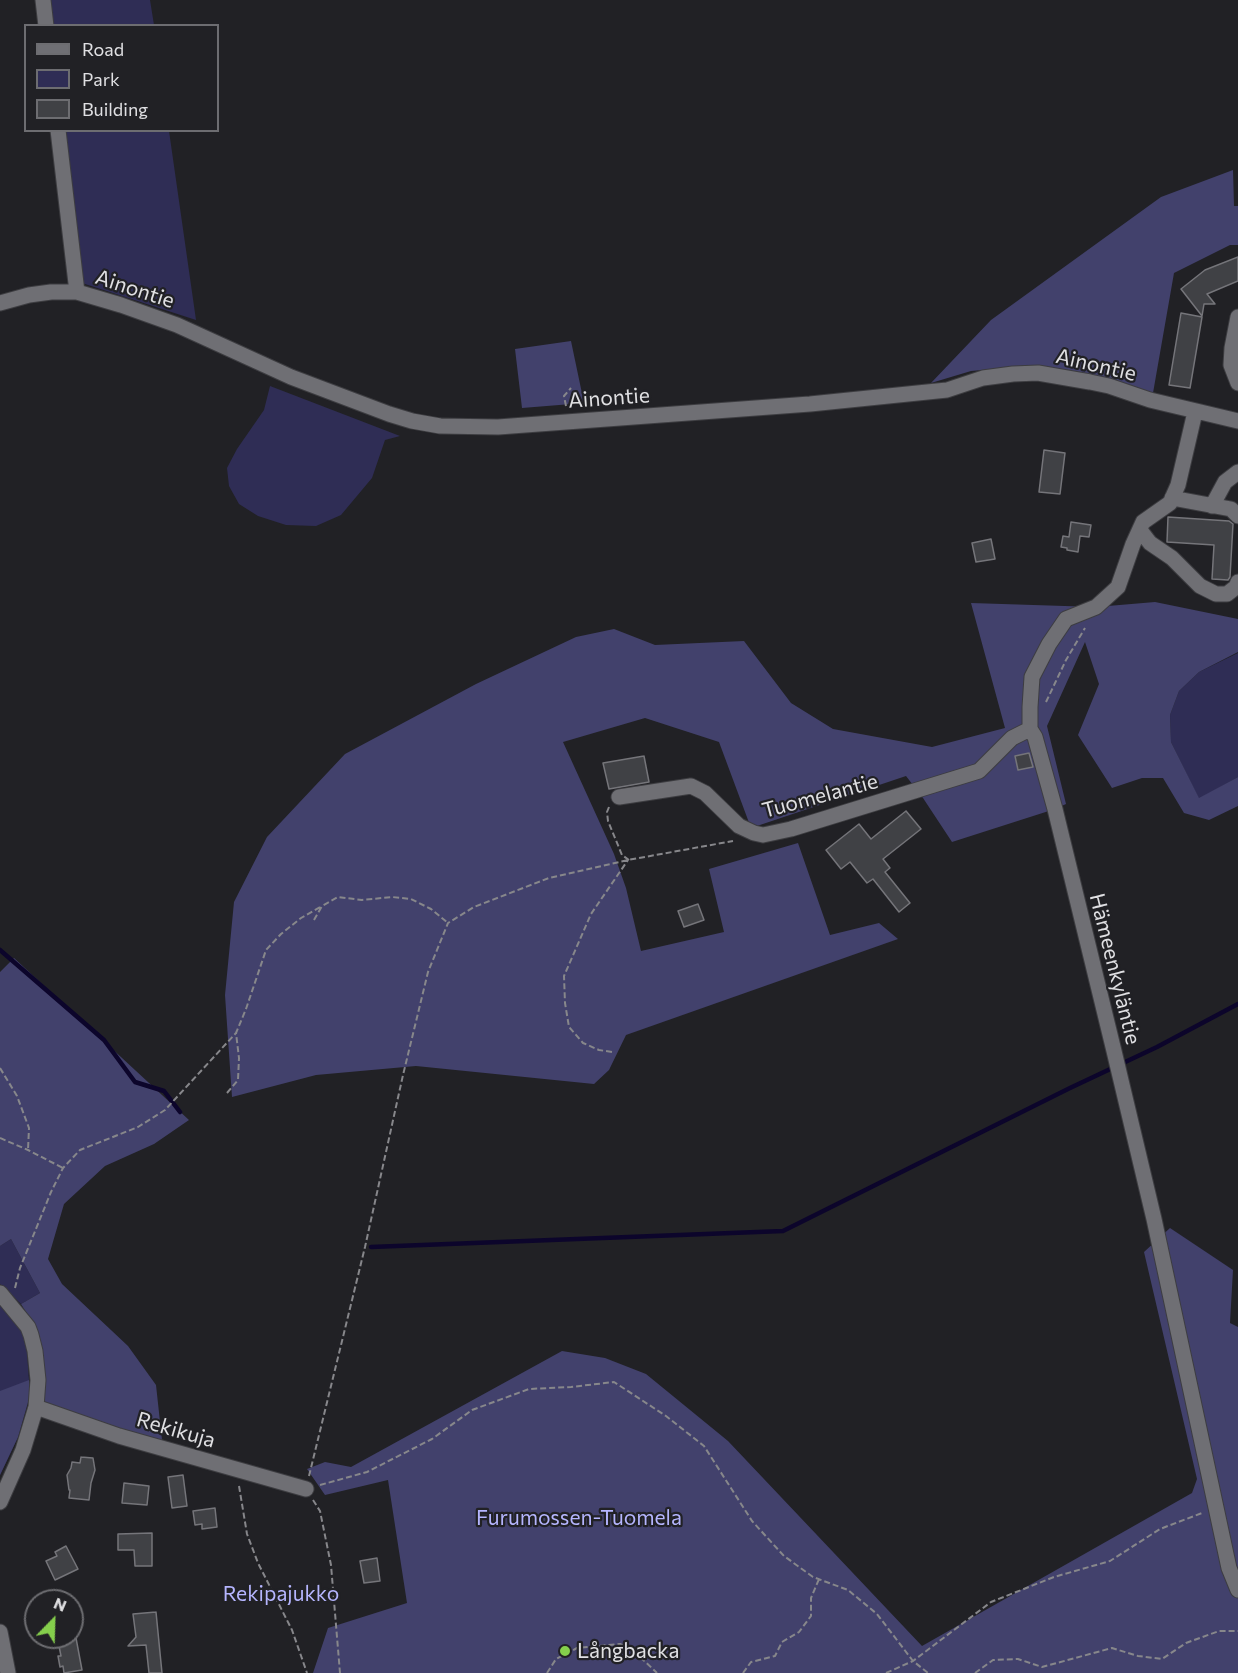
<!DOCTYPE html>
<html>
<head>
<meta charset="utf-8">
<style>
	body { margin:0 }
	#map { position:relative; width:1238px; height:1673px; overflow:hidden; background:#212125; font-family:Commissioner,sans-serif }
	canvas { display:block }
	.legend { position:absolute; left:24px; top:24px; width:195px; height:108px; box-sizing:border-box; background:#212125; border:2px solid #6d6d71; margin:0; padding:8px 10px; list-style:none; font-size:18px; color:#e0e0e3 }
	.legend li { display:flex; align-items:center; gap:12px; height:30px }
	.legend b { width:30px; border:2px solid #6d6d71 }
	.north { position:absolute; left:24px; top:1589px; width:60px; height:60px; box-sizing:border-box; background:#212125; border:2px solid #6d6d71; border-radius:50%; rotate:23deg; font-size:16px; font-weight:700; line-height:24px; text-align:center; color:#e0e0e3 }
	.north::after { content:''; display:block; margin:auto; width:21px; height:27px; background:#85cf4c; clip-path:polygon(50% 0,100% 100%,50% 72%,0 100%) }
</style>
</head>
<body>
<div id="map">
<canvas width="1238" height="1673"></canvas>
<ul class="legend">
<li><b style="height:8px;background:#6f6f74"></b>Road</li>
<li><b style="height:16px;background:#2f2d55"></b>Park</li>
<li><b style="height:16px;background:#404145"></b>Building</li>
</ul>
<div class="north">N</div>
</div>
<script>
const g = document.querySelector('canvas').getContext('2d');
g.lineJoin = 'round';
function paint(path, color) {
  g.fillStyle = color;
  g.fill(path, 'evenodd');
}
function shape(rows) {
  const path = new Path2D();
  for (const r of rows) {
    path.moveTo(r[0], r[1]);
    for (let i = 2; i < r.length; i += 2) path.lineTo(r[i], r[i + 1]);
  }
  return path;
}
function strokePath(path, color, width, dash) {
  g.strokeStyle = color;
  g.lineWidth = width;
  g.lineCap = dash ? 'butt' : 'round';
  g.setLineDash(dash || []);
  g.stroke(path);
}
function drawText(font, color, halo, rows, align = 'center') {
  g.font = font + ' Commissioner,sans-serif';
  g.lineWidth = 4.5;
  g.setLineDash([]);
  g.textBaseline = 'middle';
  g.strokeStyle = halo;
  g.fillStyle = color;
  for (const [text, x, y, turn = 0] of rows) {
    g.save();
    g.translate(x, y);
    g.rotate((+turn || 0) * Math.PI / 180);
    g.textAlign = isNaN(turn) ? turn : align;
    if (halo) g.strokeText(text, 0, 0);
    g.fillText(text, 0, 0);
    g.restore();
  }
}
const green = shape([
	[49,0,150,0,154,25,52,25],
	[64,131,169,131,196,320,82,283],
	[270,386,400,436,385,440,372,478,341,515,316,526,286,525,258,516,239,504,229,486,227,468,237,449,264,410],
	[1238,653,1238,777,1199,799,1171,742,1170,715,1179,691,1199,672],
	[11,1239,40,1293,21,1304,0,1284,0,1246],
	[0,1303,22,1331,27,1352,30,1395,18,1437,0,1475]
]);
const forest = shape([
	[1233,170,1234,206,1238,206,1238,245,1230,245,1174,273,1153,393,1100,377,1054,368,1016,367,971,371,931,383,991,320,1161,197],
	[571,341,584,403,522,408,515,349],
	[1155,602,1238,619,1238,652,1199,672,1179,691,1170,715,1171,742,1199,798,1238,777,1238,806,1209,820,1184,813,1163,778,1142,778,1112,788,1078,735,1099,684,1085,642,1047,726,1066,804,1055,809,952,842,923,798,906,776,751,828,719,742,645,718,563,742,614,854,626,888,641,951,724,932,709,869,798,843,830,935,879,923,898,939,626,1035,609,1070,594,1084,416,1066,316,1075,232,1097,225,995,234,902,267,837,345,754,476,684,576,637,614,629,655,645,744,641,791,703,833,729,932,747,1005,728,971,603,1096,607],
	[14,958,189,1120,154,1144,105,1166,64,1204,48,1259,62,1284,128,1346,156,1385,162,1440,140,1437,42,1402,35,1327,21,1304,40,1293,11,1239,0,1246,0,972],
	[1170,1228,1233,1270,1230,1323,1238,1327,1238,1673,313,1673,328,1628,407,1603,388,1480,325,1495,307,1469,325,1462,351,1467,562,1351,605,1358,646,1374,728,1441,922,1646,1192,1493,1197,1479,1144,1252],
	[29,1380,30,1395,18,1437,0,1475,0,1391]
]);
const stream = shape([
	[0,950,104,1040,135,1082,164,1091,180,1112],
	[371,1247,783,1231,1070,1088,1157,1047,1238,1004]
]);
const building = shape([
	[1238,257,1238,281,1207,294,1215,304,1204,304,1202,316,1181,289,1205,270,1238,257],
	[1181,313,1202,317,1190,388,1169,385,1181,313],
	[1044,450,1065,453,1060,494,1039,492,1044,450],
	[1168,517,1229,521,1233,524,1230,577,1228,580,1212,579,1214,545,1167,542,1168,517],
	[1071,522,1091,525,1089,537,1080,536,1078,552,1067,550,1067,548,1061,547,1063,536,1069,537,1071,522],
	[991,539,995,559,976,562,972,543,991,539],
	[1029,753,1033,767,1018,770,1015,756,1029,753],
	[644,756,649,782,609,789,603,763,644,756],
	[906,811,921,829,883,859,890,868,885,872,910,903,899,912,873,879,867,883,850,862,841,869,826,850,859,824,871,839,906,811],
	[698,904,704,920,684,927,678,911,698,904],
	[81,1457,93,1458,95,1470,91,1483,89,1500,69,1498,70,1490,69,1490,67,1475,71,1468,72,1462,80,1463,81,1457],
	[183,1475,187,1506,172,1508,168,1477,183,1475],
	[124,1483,149,1486,147,1505,122,1503,124,1483],
	[215,1508,217,1527,202,1529,202,1524,195,1525,193,1511,215,1508],
	[152,1533,152,1566,135,1566,134,1550,118,1550,118,1534,152,1533],
	[66,1546,78,1569,55,1580,46,1561,57,1556,55,1552,66,1546],
	[377,1558,380,1581,364,1583,360,1561,377,1558],
	[156,1612,162,1673,149,1673,146,1645,128,1646,136,1637,133,1614,156,1612],
	[76,1638,82,1670,64,1673,63,1666,60,1667,58,1656,61,1656,58,1641,76,1638]
]);
const path = shape([
	[566,406,564,396,571,388],
	[1046,702,1066,660,1085,628],
	[609,807,607,812,608,821,622,855,629,860],
	[314,920,322,906,338,897,362,900,392,897,411,899,431,909,448,923],
	[612,1052,599,1050,583,1043,569,1027,565,1003,564,976,591,914,628,860],
	[0,1068,17,1096,29,1128,28,1150],
	[227,1093,238,1080,239,1058,236,1033,246,1009,266,950,281,934,301,918,322,906],
	[0,1138,28,1150,63,1168],
	[15,1288,20,1268,51,1192,63,1168,80,1150,138,1127,165,1110,236,1033],
	[309,1476,365,1247,403,1075,428,972,448,923,474,907,549,878,628,860,733,841],
	[320,1485,367,1472,432,1439,472,1410,529,1389,571,1387,614,1382,666,1416,704,1446,752,1521,784,1556,813,1577,848,1590,877,1614,913,1661,928,1673],
	[239,1486,247,1534,258,1563,292,1630,307,1673],
	[313,1500,320,1511,331,1565,340,1673],
	[547,1673,556,1659,577,1648,620,1644,633,1650,657,1673],
	[743,1673,751,1662,775,1656,782,1642,799,1632,811,1616,811,1598,819,1579],
	[886,1673,913,1661,991,1602,1054,1577,1110,1561,1160,1529,1202,1513],
	[975,1673,993,1660,1018,1659,1042,1667,1112,1648,1138,1656,1162,1659,1186,1643,1219,1631,1238,1631]
]);
const minor = shape([
	[43,0,46,26],
	[58,130,77,292],
	[0,303,29,295,51,292,77,292,121,305,177,325,291,377,389,414,412,421,440,426,498,427,810,404,947,390,983,378,1013,374,1038,373,1090,382,1109,386,1150,400,1238,421],
	[1238,317,1232,348,1231,365,1238,383],
	[1195,412,1178,485,1170,503,1143,522,1133,544,1118,587,1096,607,1066,619,1049,644,1032,677,1030,707,1030,729,1035,737,1055,809,1114,1051,1154,1219,1229,1568,1238,1590],
	[1172,498,1231,509,1238,516],
	[1212,506,1225,482,1238,472],
	[1140,530,1150,543,1172,558,1200,586,1216,594,1227,594,1236,587,1238,582],
	[619,797,691,786,705,793,739,826,754,833,763,835,791,829,979,771,1012,738,1030,729],
	[0,1293,28,1327,31,1335,35,1351,38,1380,36,1407,23,1450,0,1502],
	[36,1407,119,1436,306,1489],
	[0,1632,8,1673]
]);
const markers = [
	[565,1651,6,"#85cf4c"]
];
const streetNames = [
	["Ainontie",135,289,18],
	["Ainontie",1096,365,13],
	["Ainontie",609,398,-4],
	["Tuomelantie",820,796,-15],
	["Hämeenkyläntie",1115,969,76],
	["Rekikuja",176,1430,16]
];
const parkNames = [
	["Furumossen-Tuomela",579,1518],
	["Rekipajukko",281,1594]
];
const poiNames = [
	["Långbacka",577,1651]
];
paint(green, '#2f2d55');
paint(forest, '#42416c');
strokePath(stream, '#0c052b', 4.5);
paint(building, '#404145');
strokePath(building, '#75757a', 1.5);
strokePath(minor, '#3d3d41', 17);
strokePath(path, '#87878b', 2, [6, 3]);
strokePath(minor, '#6f6f74', 15);
for (const [x, y, r, color] of markers) {
  const dot = new Path2D();
  dot.arc(x, y, r, 0, 2 * Math.PI);
  g.fillStyle = color;
  g.fill(dot);
  strokePath(dot, '#212125', 2);
}
drawText('21px', '#e0e0e3', '#212125', streetNames);
drawText('21px', '#b5b5fe', '#212125', parkNames);
drawText('21px', '#e0e0e3', '#212125', poiNames, 'left');
</script>
</body>
</html>
